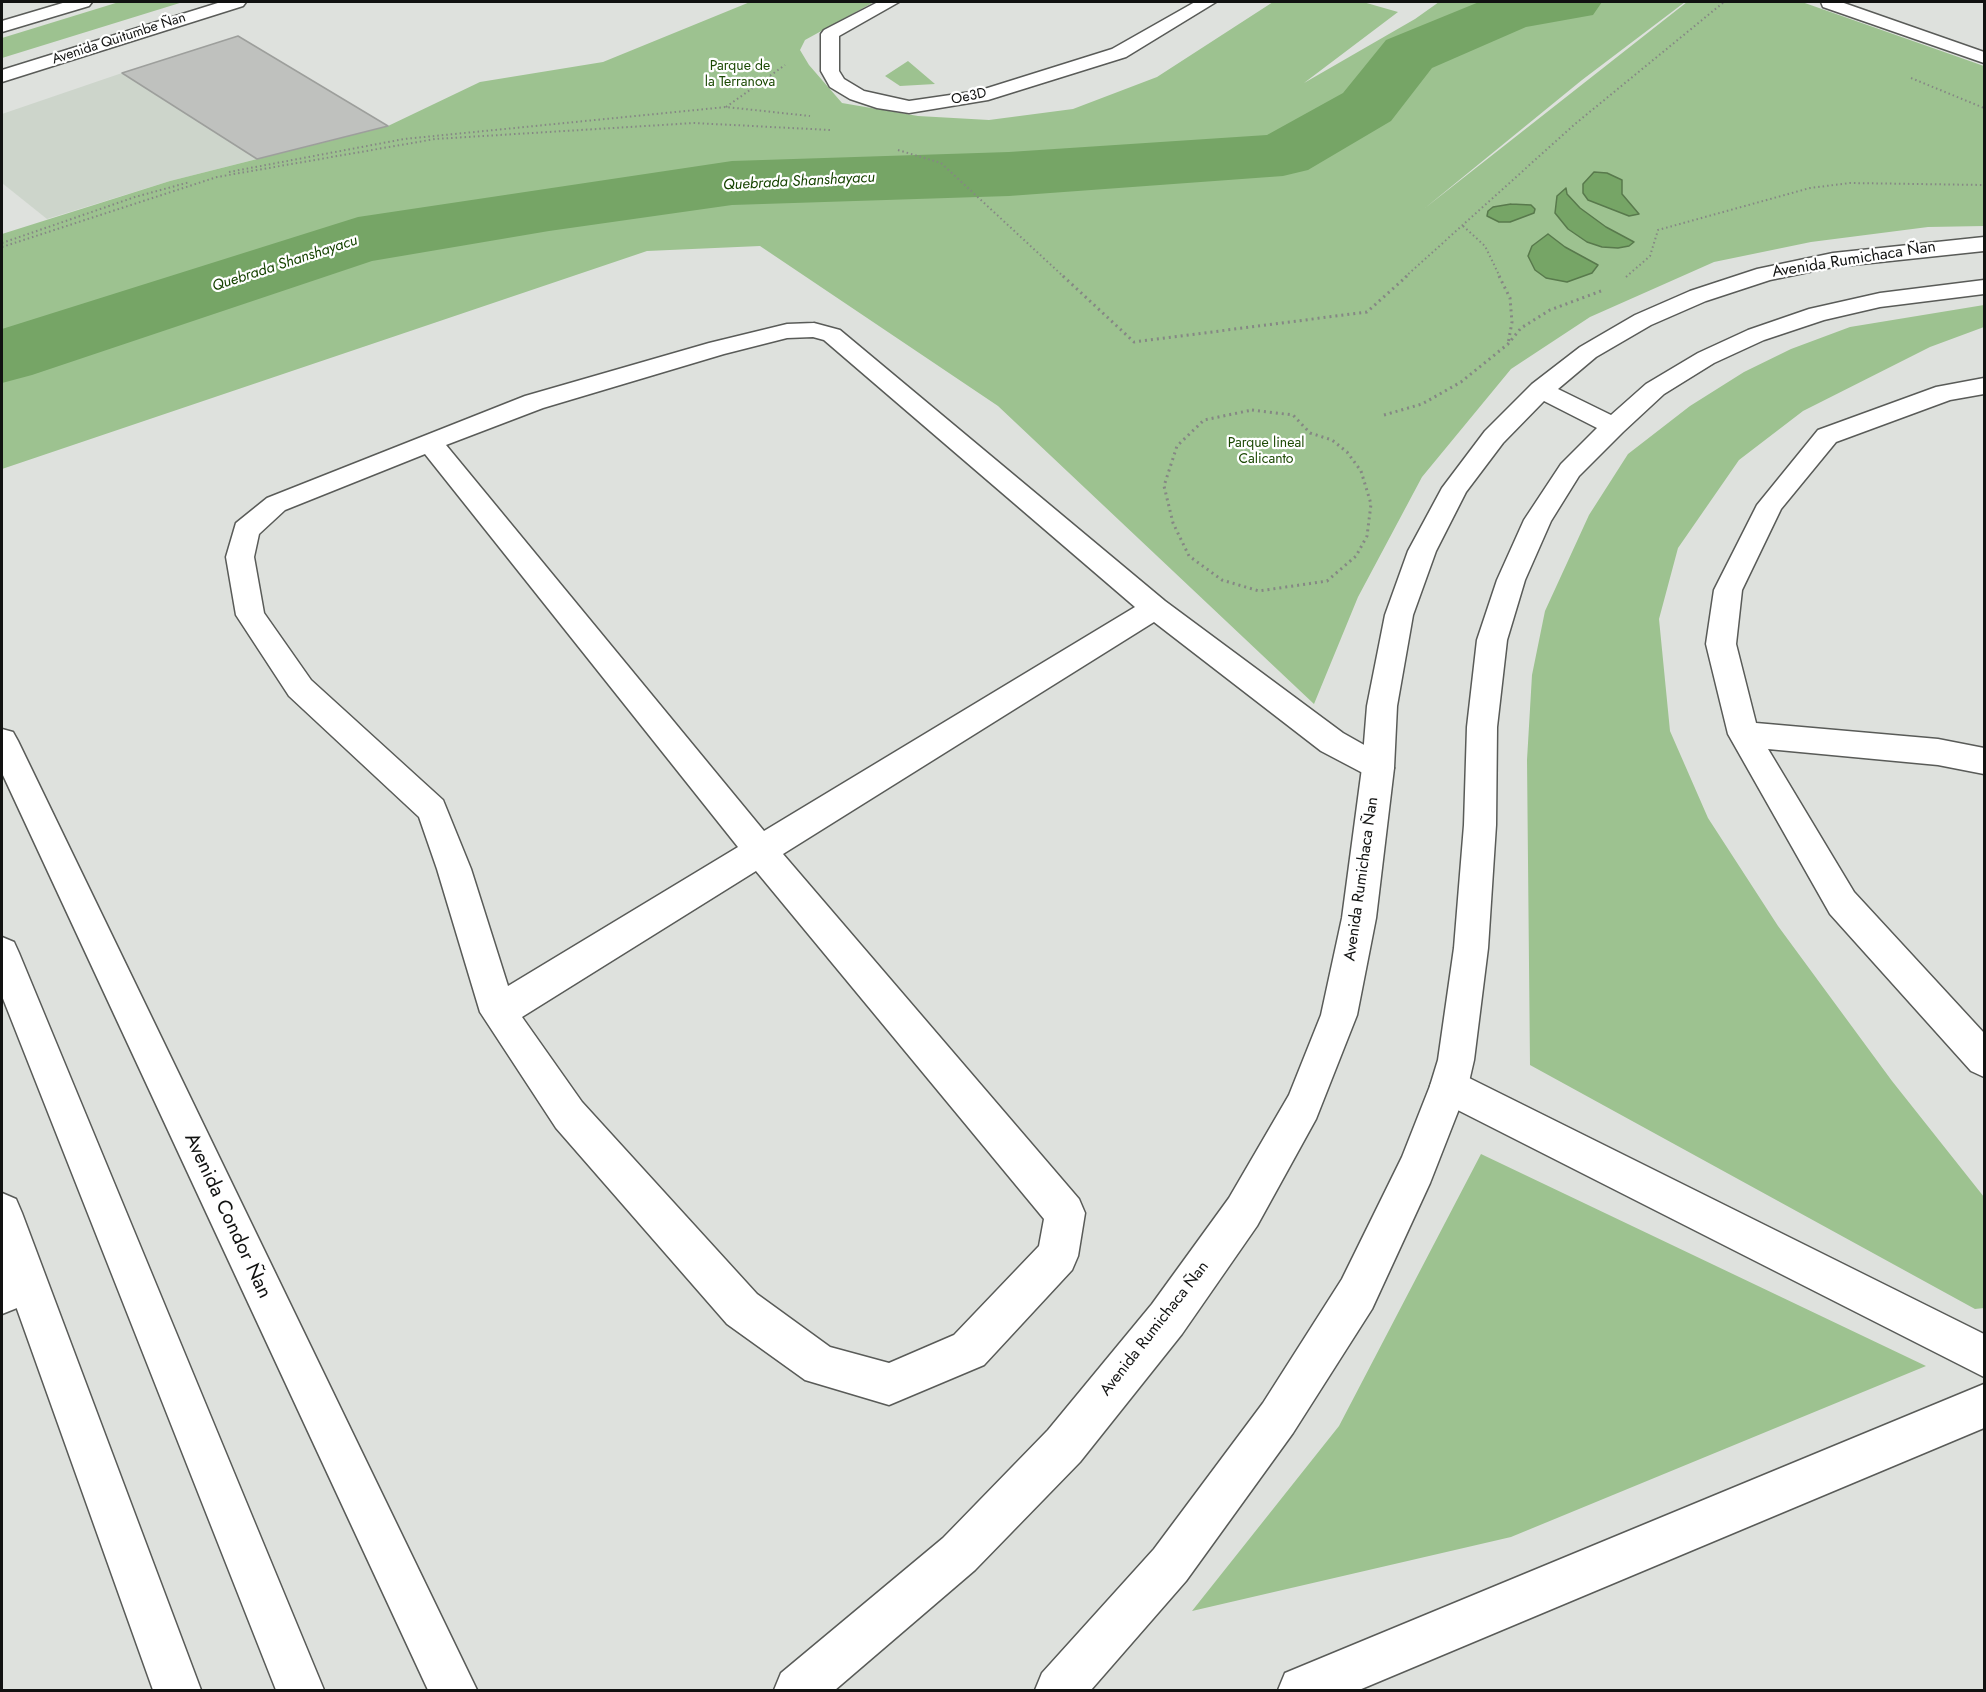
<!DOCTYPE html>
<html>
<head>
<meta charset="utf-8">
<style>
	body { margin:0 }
	#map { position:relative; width:1986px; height:1692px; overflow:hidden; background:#dee1dd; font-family:Jost,sans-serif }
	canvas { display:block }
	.frame { position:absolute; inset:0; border:3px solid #111211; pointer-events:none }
</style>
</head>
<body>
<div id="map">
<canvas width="1986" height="1692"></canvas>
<div class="frame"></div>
</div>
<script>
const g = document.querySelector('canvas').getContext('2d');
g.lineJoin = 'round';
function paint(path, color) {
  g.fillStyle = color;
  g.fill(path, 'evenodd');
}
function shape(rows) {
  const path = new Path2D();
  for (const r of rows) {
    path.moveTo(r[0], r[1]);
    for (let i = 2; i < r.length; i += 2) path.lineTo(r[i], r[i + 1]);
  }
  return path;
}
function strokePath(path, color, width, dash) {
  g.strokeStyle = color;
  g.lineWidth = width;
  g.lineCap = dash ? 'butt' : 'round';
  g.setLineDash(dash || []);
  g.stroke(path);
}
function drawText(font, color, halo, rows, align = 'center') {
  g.font = font + ' Jost,sans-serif';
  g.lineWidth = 4.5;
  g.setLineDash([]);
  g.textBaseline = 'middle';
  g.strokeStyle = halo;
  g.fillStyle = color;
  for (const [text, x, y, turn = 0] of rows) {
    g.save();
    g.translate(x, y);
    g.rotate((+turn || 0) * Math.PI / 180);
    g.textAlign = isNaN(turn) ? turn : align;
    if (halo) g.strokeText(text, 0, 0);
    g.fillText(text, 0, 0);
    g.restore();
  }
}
const built = shape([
	[122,73,257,159,170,181,47,219,2,183,2,114]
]);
const green = shape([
	[119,2,183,2,2,58,2,38],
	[750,2,874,2,805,40,800,50,809,65,842,103,918,116,989,120,1073,109,1157,77,1273,2,1363,2,1398,12,1304,83,1415,19,1439,2,1685,2,1582,80,1425,208,1687,2,1802,2,1984,66,1984,226,1928,227,1811,242,1714,262,1590,317,1511,369,1422,477,1358,597,1314,704,998,406,760,246,647,251,2,469,2,234,170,181,388,126,480,82,603,62],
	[908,61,935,84,900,86,885,76],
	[1984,305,1984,327,1930,347,1803,411,1739,460,1678,548,1659,619,1670,731,1708,818,1778,926,1892,1081,1984,1197,1984,1308,1975,1309,1530,1065,1527,760,1532,675,1545,611,1589,515,1628,454,1690,406,1744,372,1791,349,1850,327],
	[1481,1154,1926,1366,1511,1537,1192,1611,1339,1426]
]);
const water = shape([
	[1594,172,1607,173,1622,180,1622,194,1639,214,1629,216,1588,200,1583,193,1583,184,1594,172],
	[1566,188,1567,194,1580,208,1606,227,1634,242,1629,246,1618,248,1602,247,1587,242,1568,229,1555,213,1557,196,1566,188],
	[1511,204,1531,205,1535,209,1534,213,1510,222,1499,222,1487,216,1488,211,1493,207,1511,204],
	[1548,234,1565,247,1598,265,1592,273,1567,282,1546,278,1535,270,1528,256,1532,246,1548,234]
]);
const river = shape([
	[1479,2,1602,2,1593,15,1526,27,1432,68,1391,121,1308,170,1283,176,1009,196,732,205,549,231,372,261,32,375,2,383,2,329,358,217,732,161,1009,152,1267,135,1343,93,1386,40,1479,2]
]);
const building = shape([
	[238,36,388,126,257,159,122,73,238,36]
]);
const pathFar1 = shape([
	[1911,78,1984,108],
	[726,107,785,65],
	[898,150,941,163,1064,277],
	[229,172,404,139,726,107,810,116],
	[1463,226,1485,246,1500,277],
	[2,243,135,197,190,182],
	[2,247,217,177,435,139,694,123,830,130],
	[1405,277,1575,124,1724,2],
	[1626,277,1650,256,1658,230,1810,188,1850,183,1984,185]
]);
const path = shape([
	[1063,276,1134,342,1367,312,1407,276],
	[1499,276,1510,298,1512,322,1508,344],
	[1252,410,1293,415,1310,433,1332,440,1347,452,1361,471,1371,504,1367,536,1356,556,1327,581,1259,591,1222,580,1189,556,1173,523,1164,486,1177,446,1204,420,1252,410],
	[1384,415,1422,404,1461,382,1508,344,1521,328,1550,310,1601,291]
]);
const minor = shape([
	[878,2,899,2,839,36,839,71,844,79,864,91,909,101,978,91,1112,49,1195,2,1216,2,1126,57,988,100,909,113,877,108,850,99,830,87,821,71,821,34,824,30,878,2],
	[1821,2,1841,2,1984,52,1984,63,1823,7,1821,2],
	[814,323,840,330,1165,601,1343,733,1389,759,1394,768,1389,777,1378,781,1321,751,1154,622,783,854,1079,1199,1085,1213,1078,1256,1072,1270,984,1365,889,1405,805,1380,727,1324,556,1128,480,1012,437,869,419,817,289,696,236,615,226,557,236,523,267,498,525,396,709,343,787,324,814,323],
	[813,337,824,340,1135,607,764,831,446,445,543,408,724,354,787,338,813,337],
	[425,454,738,847,508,986,471,869,443,800,311,680,264,613,254,557,259,534,285,510,425,454],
	[756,871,1044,1219,1039,1246,954,1335,889,1363,830,1347,757,1294,582,1102,522,1017,756,871],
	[1984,378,1984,394,1950,400,1836,442,1781,509,1742,590,1736,644,1756,723,1938,739,1984,748,1984,774,1938,765,1768,749,1854,892,1984,1033,1984,1077,1971,1071,1830,914,1728,734,1706,644,1714,590,1757,505,1818,430,1936,387,1984,378],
	[2,937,14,942,19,953,324,1690,276,1690,2,996,2,937],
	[1449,1068,1984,1334,1984,1377,1436,1099,1430,1086,1436,1073,1449,1068],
	[25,1256,39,1262,45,1276,39,1290,17,1308,2,1314,2,1268,25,1256],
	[1984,1384,1984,1428,1359,1690,1278,1690,1285,1673,1984,1384]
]);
const major = shape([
	[66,2,92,2,89,6,2,32,2,21,66,2],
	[221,2,246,2,243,6,2,82,2,70,221,2],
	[1984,237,1984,251,1833,267,1770,280,1706,301,1651,325,1596,357,1558,389,1611,415,1646,384,1698,353,1748,330,1809,309,1880,293,1984,280,1984,294,1880,307,1824,320,1764,340,1714,363,1664,394,1623,432,1579,476,1551,521,1525,580,1507,640,1497,727,1496,825,1488,948,1474,1060,1468,1086,1430,1183,1372,1309,1293,1433,1186,1581,1091,1690,1035,1690,1042,1673,1154,1549,1263,1403,1342,1279,1402,1157,1430,1086,1438,1060,1454,948,1464,825,1467,727,1477,640,1497,580,1524,520,1561,464,1597,428,1544,401,1503,443,1466,492,1436,551,1413,615,1397,706,1394,768,1376,918,1357,1015,1316,1119,1257,1226,1182,1334,1080,1462,975,1570,835,1690,774,1690,781,1673,943,1538,1048,1430,1152,1304,1229,1198,1289,1095,1321,1015,1342,918,1362,768,1367,706,1385,615,1408,551,1442,488,1485,431,1532,384,1580,347,1635,315,1690,291,1757,269,1833,253,1984,237],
	[2,729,13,732,18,741,477,1690,428,1690,2,773,2,729],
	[2,1193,16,1199,22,1213,201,1690,153,1690,2,1267,2,1193]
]);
const farStreetnames = [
	["Avenida Quitumbe Ñan",119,39,-18],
	["Oe3D",969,97,-12]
];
const farParknames = [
	["Parque de",740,67],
	["la Terranova",740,83],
	["Parque lineal",1266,444],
	["Calicanto",1266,460]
];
const farWaternames = [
	["Quebrada Shanshayacu",799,182,-3],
	["Quebrada Shanshayacu",285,264,-18]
];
const streetNames = [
	["Avenida Rumichaca Ñan",1854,260,-9],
	["Avenida Rumichaca Ñan",1362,879,-82],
	["Avenida Rumichaca Ñan",1155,1329,-52]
];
const nearStreetnames = [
	["Avenida Condor Ñan",227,1216,65]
];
paint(built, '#cdd5cb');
paint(green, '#9dc290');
paint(water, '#76a566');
strokePath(water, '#58794c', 1.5);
paint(river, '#76a566');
paint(building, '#bfc1be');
strokePath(building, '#9d9f9c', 1.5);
strokePath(minor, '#595b58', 3);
strokePath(major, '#595b58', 3);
strokePath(pathFar1, '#858784', 2, [1.5, 3]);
strokePath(path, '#858784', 3, [2, 4]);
paint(minor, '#fff');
paint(major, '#fff');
drawText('14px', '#111211', '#fff', farStreetnames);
drawText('14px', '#1c4904', '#fff', farParknames);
drawText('italic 15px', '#164300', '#fff', farWaternames);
drawText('16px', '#111211', '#fff', streetNames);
drawText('20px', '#111211', '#fff', nearStreetnames);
</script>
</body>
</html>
